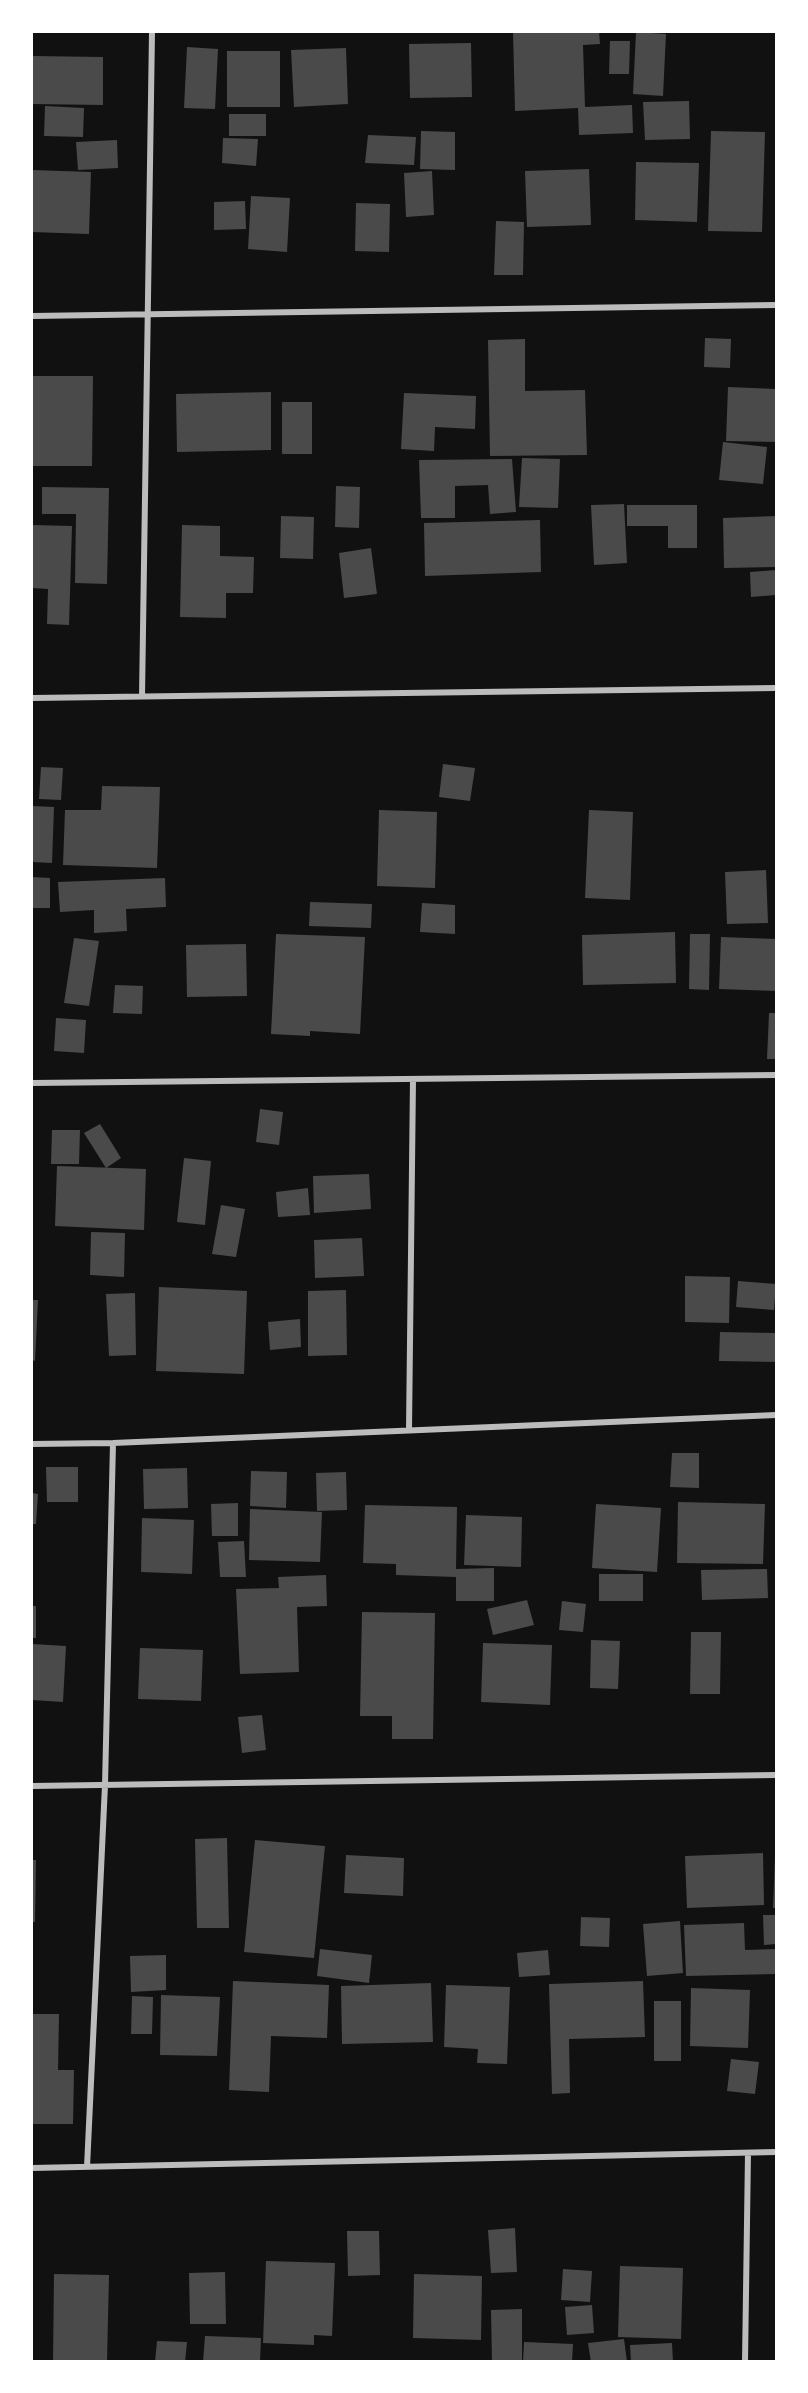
<!DOCTYPE html>
<html>
<head>
<meta charset="utf-8">
<style>
	body { margin:0 }
	#map { position:relative; width:808px; height:2393px; overflow:hidden; background:#111; font-family:"Golos Text",sans-serif }
	canvas { display:block }
	.frame { position:absolute; inset:0; border:33px solid #fff; pointer-events:none }
</style>
</head>
<body>
<div id="map">
<canvas width="808" height="2393"></canvas>
<div class="frame"></div>
</div>
<script>
const g = document.querySelector('canvas').getContext('2d');
g.lineJoin = 'round';
function paint(path, color) {
  g.fillStyle = color;
  g.fill(path, 'evenodd');
}
function shape(rows) {
  const path = new Path2D();
  for (const r of rows) {
    path.moveTo(r[0], r[1]);
    for (let i = 2; i < r.length; i += 2) path.lineTo(r[i], r[i + 1]);
  }
  return path;
}
function strokePath(path, color, width, dash) {
  g.strokeStyle = color;
  g.lineWidth = width;
  g.lineCap = dash ? 'butt' : 'round';
  g.setLineDash(dash || []);
  g.stroke(path);
}
const building = shape([
	[513,32,599,32,600,44,583,45,585,107,632,105,633,133,579,135,578,108,515,111],
	[636,32,666,34,663,96,633,94],
	[610,41,630,41,629,74,609,74],
	[471,43,472,97,410,98,409,44],
	[187,47,218,49,215,109,184,108],
	[346,48,348,104,294,107,291,50],
	[227,51,280,51,280,107,227,107],
	[32,56,103,57,103,105,32,104],
	[689,101,690,139,645,140,643,102],
	[45,106,84,108,83,137,44,136],
	[229,114,266,114,266,136,229,136],
	[421,131,455,132,455,170,420,169],
	[711,131,765,132,762,232,708,231],
	[368,135,416,137,414,165,365,163],
	[223,138,258,139,256,166,222,163],
	[117,140,118,168,78,170,76,142],
	[636,162,699,163,697,222,635,220],
	[589,169,591,225,527,227,525,171],
	[32,170,91,172,89,234,32,232],
	[432,171,434,215,406,217,404,173],
	[251,196,290,198,287,252,248,249],
	[245,201,246,229,214,230,214,202],
	[356,203,390,204,389,252,355,251],
	[496,221,524,222,523,275,494,275],
	[705,338,731,339,730,368,704,367],
	[525,339,525,391,585,390,587,455,490,456,488,340],
	[32,376,93,376,92,466,32,466],
	[728,387,776,389,776,442,726,441],
	[271,392,271,450,177,452,176,394],
	[404,393,476,396,475,429,435,427,434,451,401,449],
	[282,402,312,402,312,454,282,454],
	[723,442,767,447,763,484,719,480],
	[522,458,560,459,558,508,519,507],
	[512,459,516,512,490,514,488,485,455,486,455,518,421,518,419,460],
	[336,486,360,487,359,528,335,527],
	[42,487,109,488,107,584,75,583,76,514,42,514],
	[624,504,627,563,594,565,591,505],
	[627,505,697,505,697,548,668,548,668,526,627,526],
	[281,516,314,517,313,559,280,558],
	[776,516,776,567,724,568,723,518],
	[540,520,541,572,425,576,424,523],
	[32,525,72,526,69,625,47,624,48,589,32,588],
	[182,525,220,526,220,556,254,557,253,593,226,593,226,618,180,617],
	[371,548,377,594,344,598,339,553],
	[776,570,776,595,751,597,750,572],
	[443,764,475,768,470,801,439,797],
	[41,767,63,768,61,800,39,799],
	[102,786,160,787,157,868,63,865,65,810,101,810],
	[32,806,54,807,52,863,32,862],
	[379,810,437,812,435,888,377,886],
	[589,810,633,812,630,900,585,898],
	[766,870,768,923,727,924,725,872],
	[32,877,50,878,50,908,32,908],
	[165,878,166,907,126,909,127,931,94,933,94,910,60,912,58,882],
	[310,902,372,904,371,928,309,926],
	[422,903,455,905,455,934,420,932],
	[675,932,676,983,583,985,582,935],
	[276,934,365,937,360,1034,310,1031,310,1036,271,1034],
	[690,934,710,934,709,990,689,989],
	[721,937,776,939,776,991,719,989],
	[74,938,99,941,89,1006,64,1003],
	[246,944,247,996,187,997,186,945],
	[115,985,143,986,142,1014,113,1013],
	[769,1013,776,1013,776,1059,767,1059],
	[56,1018,86,1020,84,1053,54,1051],
	[260,1109,283,1112,279,1145,256,1142],
	[100,1124,121,1158,106,1168,84,1133],
	[52,1130,80,1130,79,1164,51,1164],
	[184,1158,211,1161,205,1225,177,1222],
	[57,1166,146,1169,144,1230,55,1226],
	[369,1174,371,1209,314,1213,313,1176],
	[308,1188,310,1215,278,1217,276,1192],
	[221,1205,245,1209,236,1257,212,1254],
	[91,1232,125,1233,124,1277,90,1275],
	[362,1238,364,1276,315,1278,314,1240],
	[685,1276,730,1277,729,1323,685,1322],
	[738,1281,776,1284,774,1310,736,1307],
	[159,1287,247,1291,244,1374,156,1371],
	[346,1290,347,1355,308,1356,308,1291],
	[135,1293,136,1355,109,1356,106,1294],
	[32,1300,38,1300,35,1361,32,1360],
	[300,1319,301,1347,270,1350,268,1322],
	[720,1332,776,1333,776,1362,719,1361],
	[672,1453,699,1453,699,1488,670,1487],
	[46,1467,78,1467,78,1502,47,1502],
	[187,1468,188,1508,144,1509,143,1469],
	[251,1471,287,1472,286,1508,250,1506],
	[346,1472,347,1510,317,1511,316,1473],
	[32,1493,38,1494,36,1524,32,1524],
	[678,1502,765,1504,763,1564,677,1563],
	[238,1503,238,1536,212,1536,211,1504],
	[596,1504,661,1508,657,1572,592,1568],
	[365,1505,457,1507,456,1569,494,1568,494,1601,456,1601,456,1577,396,1575,396,1564,363,1563],
	[250,1509,322,1512,320,1562,249,1560],
	[466,1515,522,1517,521,1567,464,1565],
	[142,1518,194,1520,192,1574,141,1572],
	[244,1541,246,1577,220,1577,218,1542],
	[767,1569,768,1598,702,1600,701,1570],
	[599,1574,643,1574,643,1601,599,1601],
	[326,1575,327,1606,297,1607,299,1672,240,1674,236,1589,279,1588,278,1577],
	[527,1600,534,1625,493,1635,487,1609],
	[562,1601,586,1604,583,1632,559,1630],
	[32,1606,36,1606,36,1638,32,1638],
	[362,1612,435,1613,433,1739,392,1739,392,1716,360,1716],
	[691,1632,721,1632,720,1694,690,1694],
	[591,1640,620,1641,618,1689,590,1688],
	[483,1643,552,1645,550,1705,481,1702],
	[32,1644,66,1646,63,1702,32,1700],
	[140,1648,203,1650,201,1701,138,1699],
	[262,1715,266,1750,242,1753,238,1717],
	[227,1838,229,1928,197,1928,195,1839],
	[255,1840,325,1846,314,1958,244,1952],
	[763,1853,764,1905,687,1908,685,1856],
	[346,1855,404,1858,403,1896,344,1893],
	[775,1856,776,1856,776,1908,773,1908],
	[32,1860,36,1860,35,1922,32,1922],
	[763,1915,776,1915,776,1944,764,1945],
	[581,1917,610,1918,609,1947,580,1946],
	[680,1921,683,1973,647,1976,643,1924],
	[744,1923,745,1950,776,1949,776,1974,686,1976,684,1925],
	[320,1949,372,1955,369,1983,317,1976],
	[548,1950,550,1975,519,1977,517,1953],
	[166,1955,166,1990,131,1992,130,1956],
	[233,1981,329,1985,327,2038,271,2036,269,2092,229,2090],
	[643,1981,645,2037,569,2039,570,2093,552,2094,549,1984],
	[431,1983,433,2042,342,2044,341,1986],
	[446,1985,510,1987,507,2064,477,2063,478,2049,444,2047],
	[691,1988,750,1990,748,2048,690,2046],
	[161,1995,220,1997,217,2056,160,2055],
	[132,1996,153,1997,152,2034,131,2034],
	[654,2001,681,2001,681,2061,654,2061],
	[32,2014,59,2014,58,2070,74,2070,73,2124,32,2124],
	[731,2059,759,2062,755,2094,727,2091],
	[515,2228,517,2272,491,2273,488,2230],
	[347,2231,379,2231,380,2275,348,2276],
	[266,2261,335,2263,332,2336,314,2335,314,2345,263,2343],
	[620,2266,683,2268,681,2339,618,2337],
	[563,2269,592,2271,590,2302,561,2300],
	[225,2272,226,2324,190,2324,189,2273],
	[54,2274,109,2275,107,2362,53,2362],
	[414,2274,482,2276,481,2340,413,2338],
	[592,2305,594,2333,567,2335,565,2307],
	[522,2309,522,2362,492,2362,491,2310],
	[205,2336,261,2338,260,2362,203,2362],
	[624,2339,627,2362,591,2362,588,2343],
	[157,2341,187,2342,185,2362,155,2362],
	[524,2342,573,2344,572,2362,523,2362],
	[672,2343,673,2362,631,2362,630,2345]
]);
const minor = shape([
	[32,316,776,305],
	[142,696,152,32],
	[32,698,776,688],
	[32,1083,776,1075],
	[409,1429,413,1079],
	[32,1444,113,1443,776,1415],
	[32,1786,776,1775],
	[87,2167,105,1785,113,1443],
	[32,2168,776,2152],
	[745,2362,748,2153]
]);
paint(building, '#4a4a4a');
strokePath(minor, '#bcbcbc', 6);
</script>
</body>
</html>
